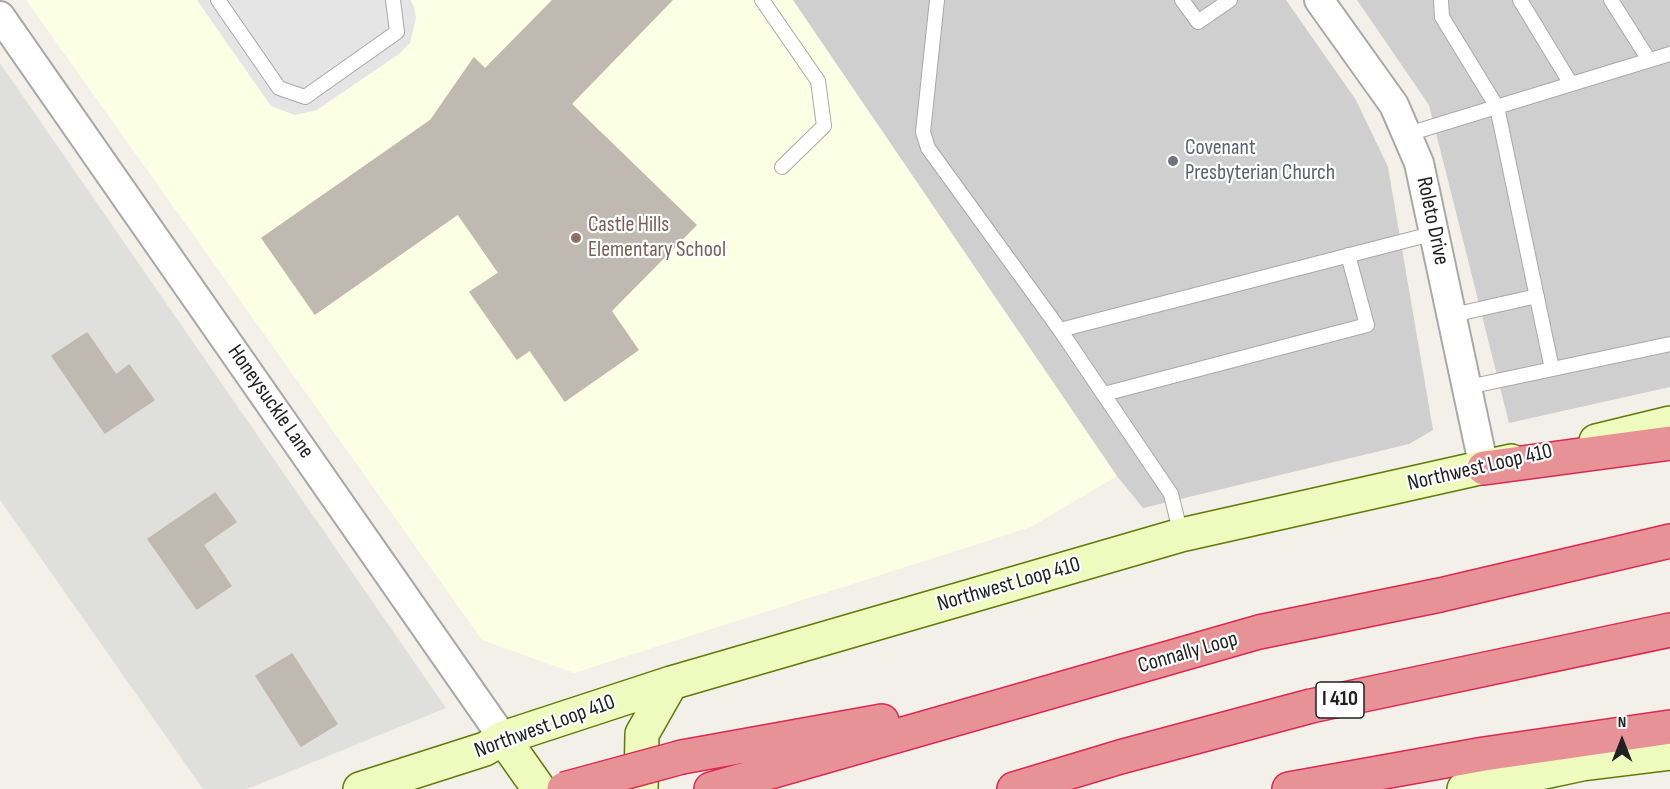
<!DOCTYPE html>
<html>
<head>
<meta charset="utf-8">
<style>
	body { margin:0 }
	#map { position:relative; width:1670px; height:789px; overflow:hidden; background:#f2f0e8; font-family:"Sofia Sans Condensed",sans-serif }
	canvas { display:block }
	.north { position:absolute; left:1592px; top:711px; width:60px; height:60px; -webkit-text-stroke:4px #fff; paint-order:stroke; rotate:0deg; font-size:16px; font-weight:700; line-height:24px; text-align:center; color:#212121 }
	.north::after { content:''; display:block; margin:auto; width:21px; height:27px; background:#212121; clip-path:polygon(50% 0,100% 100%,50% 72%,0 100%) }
</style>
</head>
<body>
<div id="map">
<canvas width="1670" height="789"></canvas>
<div class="north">N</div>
</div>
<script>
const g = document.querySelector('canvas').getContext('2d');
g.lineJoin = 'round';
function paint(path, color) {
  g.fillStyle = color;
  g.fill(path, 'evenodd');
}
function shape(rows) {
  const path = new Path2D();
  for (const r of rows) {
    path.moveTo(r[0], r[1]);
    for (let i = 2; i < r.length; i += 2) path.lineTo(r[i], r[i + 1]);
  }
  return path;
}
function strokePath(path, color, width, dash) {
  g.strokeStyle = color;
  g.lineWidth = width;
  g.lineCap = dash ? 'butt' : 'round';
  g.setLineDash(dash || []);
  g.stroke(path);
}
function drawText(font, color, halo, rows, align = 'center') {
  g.font = font + ' "Sofia Sans Condensed",sans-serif';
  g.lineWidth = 4.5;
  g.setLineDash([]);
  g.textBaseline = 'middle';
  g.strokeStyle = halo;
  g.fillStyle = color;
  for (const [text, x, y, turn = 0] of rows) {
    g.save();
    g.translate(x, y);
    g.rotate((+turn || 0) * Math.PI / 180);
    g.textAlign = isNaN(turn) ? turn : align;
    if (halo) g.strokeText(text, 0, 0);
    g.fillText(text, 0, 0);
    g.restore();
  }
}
const residential = shape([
	[0,63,446,708,247,789,203,789,0,500]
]);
const education = shape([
	[26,0,793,0,1117,476,1031,527,574,673,482,640]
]);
const religious = shape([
	[793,0,1286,0,1356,100,1388,167,1433,430,1409,444,1143,508,1117,476],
	[1357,0,1670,0,1670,387,1509,423,1429,105]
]);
const parking = shape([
	[197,0,410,0,414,7,416,18,410,43,399,54,317,110,295,115,271,106]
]);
const building = shape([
	[553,0,672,0,571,104,696,225,611,311,638,350,565,401,530,350,517,359,470,292,499,273,458,214,315,314,262,238,431,120,474,58,485,69,553,0],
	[87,333,116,375,129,365,154,400,105,433,52,356,87,333],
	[215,493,236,522,203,545,231,586,197,609,148,539,215,493],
	[292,654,337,724,301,746,256,676,292,654]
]);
const lane = shape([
	[218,0,279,88,305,97,397,32,393,0],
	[762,0,818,81,824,126,782,167],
	[937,0,923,132,928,148,1060,330],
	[1182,0,1198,22,1230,0],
	[1441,0,1442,17,1497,107,1552,369],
	[1520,0,1571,84],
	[1611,0,1649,60],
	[1408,134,1670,54],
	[1453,315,1537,296],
	[1468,387,1670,344],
	[1104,394,1367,325,1348,255],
	[1181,535,1171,494,1060,330,1435,233]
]);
const street = shape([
	[1319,0,1394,105,1419,163,1484,468],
	[0,16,503,738]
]);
const secondary = shape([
	[1596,441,1670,423],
	[503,738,539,789],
	[360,789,485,749,503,738,671,683,1181,535,1511,461],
	[641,789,642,734,671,683],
	[1464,789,1582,764,1670,753]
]);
const highway = shape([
	[1484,468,1670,443],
	[682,757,882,721],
	[711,789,1259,632,1440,595,1670,541],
	[1014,789,1120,757,1311,706,1670,630],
	[1289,789,1484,754,1670,727]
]);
const highwayBridge = shape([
	[564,789,682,757]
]);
const markers = [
	[1173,161,6,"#6b7280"],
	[576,238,6,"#8d6e63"]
];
const shields = [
	[1340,700,48]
];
const shieldNames = [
	["I 410",1340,700]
];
const worshipNames = [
	["Covenant",1185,148],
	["Presbyterian Church",1185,173]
];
const streetNames = [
	["Roleto Drive",1432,221,78],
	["Honeysuckle Lane",270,402,55],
	["Northwest Loop 410",1480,468,-13],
	["Northwest Loop 410",1009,585,-16],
	["Connally Loop",1188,653,-16],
	["Northwest Loop 410",545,727,-20]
];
const educationNames = [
	["Castle Hills",588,225],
	["Elementary School",588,250]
];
paint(residential, '#dfdfde');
paint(education, '#fbffe4');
paint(religious, '#cfcfcf');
paint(parking, '#e5e5e5');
paint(building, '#bfb9b1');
strokePath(building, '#c3b9ab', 1.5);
strokePath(lane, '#a8a8a8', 16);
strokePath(street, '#a8a8a8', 32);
strokePath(secondary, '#5f7b06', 36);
strokePath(highway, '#db2a50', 36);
strokePath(lane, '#fff', 14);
strokePath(street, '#fff', 28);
strokePath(secondary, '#effabe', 33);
strokePath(highway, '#e79296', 33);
strokePath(highwayBridge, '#db2a50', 36, []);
strokePath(highwayBridge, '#e79296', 33);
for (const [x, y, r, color] of markers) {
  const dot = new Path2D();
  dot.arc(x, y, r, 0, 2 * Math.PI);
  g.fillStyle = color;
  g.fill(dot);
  strokePath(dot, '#fff', 2);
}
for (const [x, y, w] of shields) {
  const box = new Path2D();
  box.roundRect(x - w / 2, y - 18, w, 36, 4.5);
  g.fillStyle = '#fff';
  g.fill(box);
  strokePath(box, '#212121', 1.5);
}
drawText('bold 21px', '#212121', null, shieldNames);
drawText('22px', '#5b616d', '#fff', worshipNames, 'left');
drawText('22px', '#212121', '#fff', streetNames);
drawText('22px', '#785e54', '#fff', educationNames, 'left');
</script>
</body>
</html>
